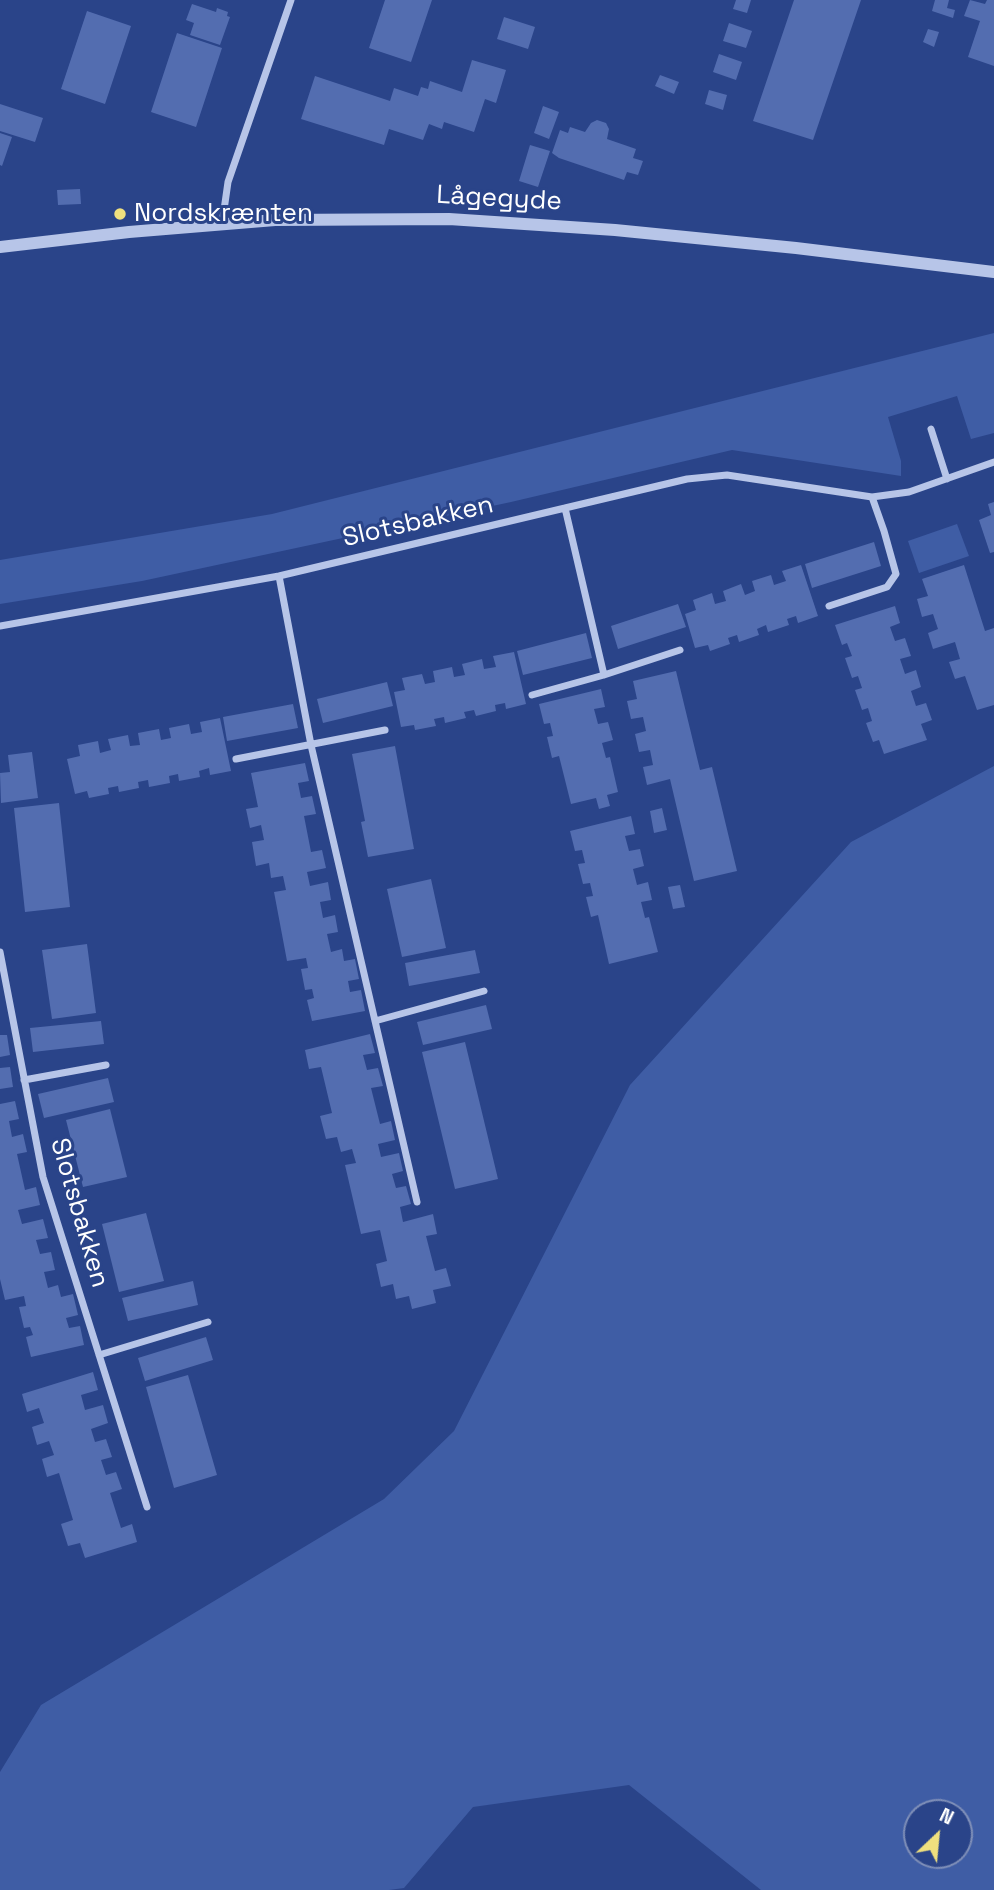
<!DOCTYPE html>
<html>
<head>
<meta charset="utf-8">
<style>
	body { margin:0 }
	#map { position:relative; width:994px; height:1890px; overflow:hidden; background:#2a4489; font-family:"Space Grotesk",sans-serif }
	canvas { display:block }
	.north { position:absolute; left:903px; top:1799px; width:70px; height:70px; box-sizing:border-box; background:#2a4489; border:2px solid #7f8fb8; border-radius:50%; rotate:26deg; font-size:19px; font-weight:700; line-height:28px; text-align:center; color:#fff }
	.north::after { content:''; display:block; margin:auto; width:24px; height:32px; background:#efe07e; clip-path:polygon(50% 0,100% 100%,50% 72%,0 100%) }
</style>
</head>
<body>
<div id="map">
<canvas width="994" height="1890"></canvas>
<div class="north">N</div>
</div>
<script>
const g = document.querySelector('canvas').getContext('2d');
g.lineJoin = 'round';
function paint(path, color) {
  g.fillStyle = color;
  g.fill(path, 'evenodd');
}
function shape(rows) {
  const path = new Path2D();
  for (const r of rows) {
    path.moveTo(r[0], r[1]);
    for (let i = 2; i < r.length; i += 2) path.lineTo(r[i], r[i + 1]);
  }
  return path;
}
function strokePath(path, color, width, dash) {
  g.strokeStyle = color;
  g.lineWidth = width;
  g.lineCap = dash ? 'butt' : 'round';
  g.setLineDash(dash || []);
  g.stroke(path);
}
function drawText(font, color, halo, rows, align = 'center') {
  g.font = font + ' "Space Grotesk",sans-serif';
  g.lineWidth = 6;
  g.setLineDash([]);
  g.textBaseline = 'middle';
  g.strokeStyle = halo;
  g.fillStyle = color;
  for (const [text, x, y, turn = 0] of rows) {
    g.save();
    g.translate(x, y);
    g.rotate((+turn || 0) * Math.PI / 180);
    g.textAlign = isNaN(turn) ? turn : align;
    if (halo) g.strokeText(text, 0, 0);
    g.fillText(text, 0, 0);
    g.restore();
  }
}
const green = shape([
	[994,333,994,433,971,439,957,396,888,417,901,461,901,476,732,450,511,502,142,581,0,604,0,560,272,514],
	[957,524,969,556,919,573,908,541],
	[994,766,994,1890,761,1890,629,1785,473,1807,404,1888,389,1890,0,1890,0,1772,41,1705,384,1499,454,1431,630,1085,851,842],
	[917,1813,959,1813,959,1855,917,1855]
]);
const building = shape([
	[385,0,432,0,411,62,369,48],
	[736,0,751,0,747,13,733,9],
	[794,0,861,0,813,140,753,121],
	[935,0,949,0,947,8,955,10,953,18,932,11],
	[970,0,985,4,987,0,994,0,994,66,968,57,980,21,964,16],
	[192,4,216,12,217,8,228,12,227,16,230,17,220,45,190,35,194,23,186,20],
	[87,11,131,26,105,104,61,89],
	[504,17,535,27,528,49,497,39],
	[729,23,752,31,746,48,723,41],
	[928,29,939,32,934,47,923,42],
	[177,33,222,48,196,127,151,112],
	[719,54,742,62,736,80,713,72],
	[472,60,506,70,496,103,485,99,474,132,444,122,442,129,429,124,423,140,389,129,384,145,301,119,315,76,390,101,394,88,418,96,421,87,428,89,430,81,462,92],
	[660,75,679,82,674,94,655,86],
	[709,90,727,95,723,110,705,104],
	[0,104,43,118,35,142,0,131],
	[543,106,559,112,549,139,534,133],
	[597,120,606,123,609,129,607,139,636,149,633,158,643,161,638,175,627,172,624,180,559,158,552,153,560,130,568,133,570,127,585,132,591,123],
	[0,133,12,137,2,166,0,165],
	[530,145,550,151,538,187,519,181],
	[80,189,81,204,58,205,57,190],
	[994,502,994,552,990,553,979,520,991,515,988,504],
	[874,542,881,566,812,588,805,564],
	[801,565,818,616,798,623,796,616,787,619,789,625,768,632,766,625,757,629,759,635,739,642,737,635,728,638,730,644,710,651,708,645,695,648,685,614,696,610,693,600,712,593,715,604,726,601,723,591,741,584,745,595,755,591,752,581,771,575,774,585,786,581,782,571],
	[964,565,985,631,994,628,994,705,977,710,965,676,955,679,949,662,960,659,955,642,933,649,928,633,938,629,933,614,922,617,917,599,928,596,922,579],
	[678,604,686,627,618,649,611,626],
	[895,606,900,623,890,627,895,641,905,638,911,656,900,659,905,674,916,670,921,687,911,691,916,706,926,703,932,720,921,724,927,740,884,754,879,740,873,742,866,723,872,721,868,708,862,710,855,690,862,688,858,676,852,678,845,658,852,656,847,643,842,645,835,625],
	[586,633,592,658,523,675,517,651],
	[514,652,526,704,506,709,505,703,495,705,496,711,476,716,474,710,464,712,466,718,445,723,444,717,434,719,436,726,415,730,414,725,401,727,394,692,405,690,402,678,422,674,425,684,435,682,433,671,452,667,454,677,465,675,462,664,482,659,484,669,496,667,493,656],
	[676,671,700,770,712,767,737,871,694,881,670,779,647,785,643,767,653,765,650,750,639,752,635,734,646,731,643,717,631,719,627,701,637,699,633,681],
	[387,682,393,706,323,723,317,699],
	[601,689,605,707,594,709,598,724,608,722,613,740,602,743,606,758,610,757,618,792,607,795,610,806,599,809,596,798,571,804,559,756,552,758,547,737,553,736,550,723,544,724,539,704],
	[293,704,298,728,227,741,223,717],
	[220,718,231,771,210,775,209,768,199,771,200,777,179,781,178,774,169,776,170,783,149,787,148,780,138,782,139,788,119,792,118,786,108,788,109,794,89,798,87,791,75,794,67,759,80,756,78,745,98,741,100,753,111,750,108,739,128,735,130,746,140,745,138,733,159,729,161,740,171,738,169,728,189,724,191,734,202,732,200,722],
	[395,746,414,849,368,857,361,822,365,821,352,754],
	[32,752,38,798,1,803,0,773,10,772,8,755],
	[305,763,309,781,298,783,301,798,312,796,316,814,304,816,311,852,322,850,326,868,307,872,310,886,328,882,331,900,320,902,323,918,335,915,338,932,327,934,331,952,342,949,344,961,355,959,359,979,348,981,350,992,361,990,365,1011,312,1021,307,1000,314,998,312,989,305,990,301,969,308,968,306,958,287,961,274,892,286,890,283,876,271,878,269,863,256,866,252,842,264,840,261,825,250,828,246,809,258,807,251,773],
	[59,803,70,907,25,912,14,808],
	[662,808,667,830,654,833,650,811],
	[631,816,635,834,625,836,629,851,640,849,644,866,633,869,637,885,648,882,652,900,641,902,645,918,649,917,658,952,609,964,598,915,591,917,586,897,593,896,590,883,583,884,578,864,585,863,582,850,575,851,570,831],
	[431,879,446,948,402,957,387,889],
	[680,885,685,907,673,909,668,887],
	[87,944,96,1013,52,1019,42,950],
	[475,950,480,973,409,986,405,963],
	[486,1005,492,1029,423,1045,417,1022],
	[101,1021,104,1044,33,1052,30,1028],
	[370,1034,375,1053,363,1055,367,1070,378,1068,383,1086,371,1088,380,1124,391,1121,395,1140,378,1144,381,1157,399,1153,403,1171,392,1174,396,1188,406,1186,411,1204,400,1207,403,1222,433,1214,437,1234,426,1236,435,1271,446,1268,451,1286,433,1290,436,1303,412,1309,409,1296,396,1299,393,1284,381,1287,376,1264,387,1261,380,1230,361,1234,345,1165,356,1163,352,1149,341,1152,337,1137,326,1139,320,1116,332,1113,321,1067,309,1069,305,1050],
	[0,1035,7,1035,10,1055,0,1057],
	[465,1042,498,1179,455,1189,422,1052],
	[10,1067,13,1087,0,1089,0,1068],
	[108,1078,114,1102,44,1118,38,1094],
	[15,1101,19,1119,9,1121,12,1137,23,1134,27,1152,17,1154,25,1190,36,1187,40,1205,18,1210,22,1224,43,1219,48,1238,36,1240,40,1254,51,1252,55,1270,44,1272,48,1288,58,1285,61,1297,73,1294,78,1315,66,1318,69,1328,80,1326,84,1345,31,1357,26,1337,33,1335,30,1327,24,1328,19,1307,26,1306,24,1296,5,1300,0,1279,0,1104],
	[110,1109,127,1177,83,1187,66,1120],
	[146,1213,164,1281,119,1292,102,1224],
	[193,1281,198,1305,128,1321,122,1298],
	[206,1337,213,1360,145,1381,138,1358],
	[93,1372,98,1390,81,1395,85,1410,103,1405,108,1423,91,1429,95,1442,106,1439,112,1457,101,1460,106,1475,116,1472,122,1489,110,1493,121,1528,132,1524,137,1542,85,1558,80,1543,68,1546,61,1524,73,1520,59,1473,47,1477,42,1459,54,1455,49,1441,37,1445,32,1427,44,1423,39,1408,27,1412,22,1394],
	[188,1375,217,1475,174,1488,146,1387]
]);
const minor = shape([
	[222,224,228,182,291,0],
	[931,429,947,479],
	[565,508,604,675],
	[279,576,311,745,417,1202],
	[829,606,887,587,896,574,884,531,872,497],
	[0,626,279,576,687,479,727,475,872,497,909,492,994,462],
	[532,695,604,675,680,650],
	[236,759,385,730],
	[0,952,43,1177,147,1507],
	[375,1021,484,991],
	[24,1080,106,1065],
	[99,1355,208,1322]
]);
const tertiary = shape([
	[0,247,129,232,275,220,449,219,615,230,796,248,994,272]
]);
const markers = [
	[120,214,7,"#efe07e"]
];
const streetNames = [
	["Lågegyde",499,199,3],
	["Slotsbakken",418,522,-13],
	["Slotsbakken",79,1213,74]
];
const poiNames = [
	["Nordskrænten",134,214]
];
paint(green, '#3f5da5');
paint(building, '#536db0');
strokePath(minor, '#b7c5e8', 7);
strokePath(tertiary, '#b7c5e8', 12);
for (const [x, y, r, color] of markers) {
  const dot = new Path2D();
  dot.arc(x, y, r, 0, 2 * Math.PI);
  g.fillStyle = color;
  g.fill(dot);
  strokePath(dot, '#2a4489', 2.5);
}
drawText('26px', '#fff', '#2a4489', streetNames);
drawText('26px', '#fff', '#2a4489', poiNames, 'left');
</script>
</body>
</html>
